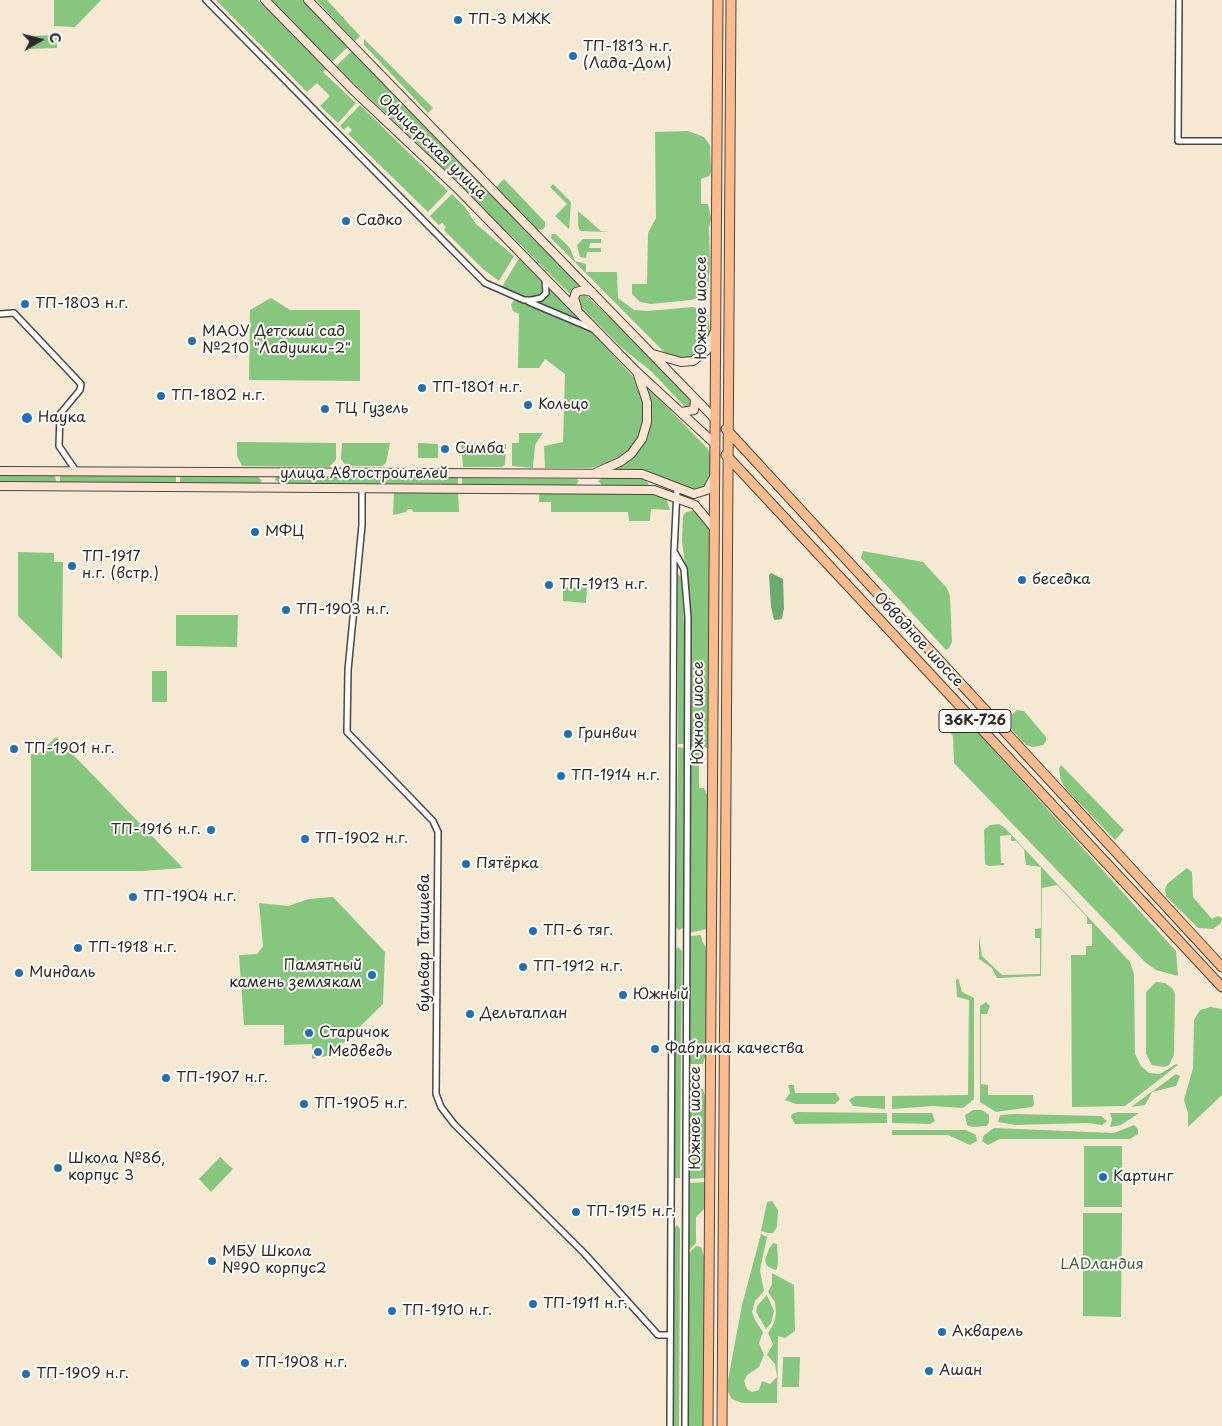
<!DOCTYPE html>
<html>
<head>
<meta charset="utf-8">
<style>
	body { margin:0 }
	#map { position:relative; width:1222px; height:1426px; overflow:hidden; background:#f6e9d4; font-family:"Playpen Sans",sans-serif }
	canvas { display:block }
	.north { position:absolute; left:15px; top:15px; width:50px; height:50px; -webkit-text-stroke:4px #fdfcf7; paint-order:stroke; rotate:82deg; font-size:14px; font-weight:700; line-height:20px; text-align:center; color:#2b2b2b }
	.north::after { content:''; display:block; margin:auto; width:18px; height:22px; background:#2b2b2b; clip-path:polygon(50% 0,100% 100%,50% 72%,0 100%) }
</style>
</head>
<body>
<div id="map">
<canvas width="1222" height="1426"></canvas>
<div class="north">С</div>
</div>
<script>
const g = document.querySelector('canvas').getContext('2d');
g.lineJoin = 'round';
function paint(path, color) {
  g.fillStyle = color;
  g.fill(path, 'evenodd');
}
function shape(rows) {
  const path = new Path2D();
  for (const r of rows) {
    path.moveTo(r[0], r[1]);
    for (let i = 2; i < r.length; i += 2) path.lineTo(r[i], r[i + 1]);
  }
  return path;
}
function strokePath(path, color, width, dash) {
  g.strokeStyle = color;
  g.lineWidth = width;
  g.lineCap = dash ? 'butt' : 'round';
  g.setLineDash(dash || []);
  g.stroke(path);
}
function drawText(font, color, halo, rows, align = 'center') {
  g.font = font + ' "Playpen Sans",sans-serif';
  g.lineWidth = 4;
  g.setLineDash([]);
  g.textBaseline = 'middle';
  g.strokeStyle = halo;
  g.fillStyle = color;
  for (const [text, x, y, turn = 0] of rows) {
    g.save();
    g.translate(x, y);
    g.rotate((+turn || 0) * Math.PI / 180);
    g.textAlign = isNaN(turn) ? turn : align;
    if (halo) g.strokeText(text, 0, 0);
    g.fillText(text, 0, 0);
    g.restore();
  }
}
const green = shape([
	[54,0,101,0,75,27,54,26],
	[216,0,258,0,326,69,323,72,356,103,338,123,320,106,330,96,317,83,307,92],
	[272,0,303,0,348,47,332,62,271,1],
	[316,0,327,0,360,36,355,41],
	[57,35,57,48,29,49,29,36],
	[364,39,433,108,428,113,364,45],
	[352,51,468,171,457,181,336,66],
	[360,105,448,191,428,212,348,134,352,130,348,126,344,130,340,126],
	[688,131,704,137,710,145,711,172,709,176,701,179,701,204,708,204,711,218,709,228,710,265,708,288,702,296,691,300,651,304,640,302,632,294,632,284,647,284,648,233,656,218,655,132],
	[472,175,582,288,572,296,461,186],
	[504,179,545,222,545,227,542,230,537,229,496,187],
	[553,184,571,202,569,229,555,216,567,204,550,187],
	[452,194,465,207,476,224,514,256,499,281,483,269,444,230,446,227,442,223,439,225,430,216],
	[578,211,601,231,610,232,580,231,578,226],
	[552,234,556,234,570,248,575,261,586,264,586,272,617,272,618,298,634,310,647,311,693,307,704,310,708,316,710,332,705,348,694,357,687,359,673,357,665,353,551,238],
	[583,239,601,239,601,243,590,243,589,248,601,248,601,252,587,252,586,258,580,257,577,245],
	[519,258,541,280,543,291,536,297,529,298,502,287],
	[549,287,582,320,538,303,546,297],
	[580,294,586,295,655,361,694,400,693,406,686,408,651,371,622,348,582,308,577,298],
	[271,298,290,310,360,310,360,381,249,380,250,310],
	[519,300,589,329,635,379,644,401,644,424,638,440,619,459,591,468,545,468,544,446,563,442,565,374,545,359,539,368,518,368,519,314,513,311,511,305,513,301],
	[642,381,708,449,711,461,711,477,704,489,688,491,647,471,608,470,633,457,648,433,651,408],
	[519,433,543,433,535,445,533,468,512,466,512,443,519,443],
	[237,442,336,443,336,460,329,467,242,466,237,456],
	[342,443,390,443,386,463,382,466,346,466,341,459],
	[418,443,438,444,438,458,418,458],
	[461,443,506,444,505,465,502,467,463,467],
	[0,474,55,475,56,482,0,481],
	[60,475,176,476,176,483,60,482],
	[180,476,258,477,262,481,259,484,180,483],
	[276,476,458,477,458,484,279,483,275,480],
	[462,478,576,479,579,481,575,485,462,484],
	[602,478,638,478,646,480,649,485,602,485,598,481],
	[458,490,459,512,413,512,412,509,408,509,406,512,393,515,394,492],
	[544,492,654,493,666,498,670,510,651,509,650,521,629,521,628,512,551,512,551,502,539,502,539,495],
	[695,510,709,524,710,533,709,748,691,747,692,619,682,541,683,516,686,512],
	[863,551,923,562,947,588,950,596,952,642,949,648,946,650,861,558],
	[18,552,54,553,54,562,63,562,62,659,18,616],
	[678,574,681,577,684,624,684,744,678,744],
	[563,587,587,588,586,603,563,601],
	[176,615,238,615,237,647,176,646],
	[152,671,167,671,167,702,152,702],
	[1017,710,1024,711,1046,737,1046,741,1043,745,1033,747,1026,745,1012,730,1012,715],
	[961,714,1176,951,1178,976,1156,970,1145,962,954,763,953,736,940,722,948,716],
	[56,737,183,868,142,871,31,871,31,754,38,754],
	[678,747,684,748,683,928,679,930,676,927],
	[691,750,704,751,699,759,699,788,704,788,709,799,707,929,689,933],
	[1061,765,1124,830,1115,840,1066,789,1061,781,1059,769],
	[999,824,1005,828,1130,962,1134,974,1135,1054,1141,1066,1149,1073,1160,1074,1176,1064,1178,1065,1125,1106,1072,1107,1071,955,1086,955,1086,946,1092,946,1092,924,1087,924,1087,917,1057,885,1042,888,1041,976,997,978,992,968,979,959,979,935,982,956,1002,975,1040,974,1040,938,1035,938,1035,929,1041,928,1041,867,1026,865,1024,849,1016,841,1011,841,1011,835,1000,836,1001,863,1004,863,1004,865,989,866,985,864,984,830,990,825],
	[1187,868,1192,872,1193,897,1212,919,1218,916,1222,918,1221,923,1213,929,1198,928,1166,896,1165,889,1167,884],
	[333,897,385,952,383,1004,331,1055,312,1059,312,1044,284,1045,284,1025,244,1025,239,955,257,954,263,946,259,903,288,906,309,899],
	[701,935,702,941,707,949,707,1051,703,1064,688,1064,689,936],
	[678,947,682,951,680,1178,674,1178,676,949],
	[958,978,962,992,974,998,974,1099,963,1108,933,1106,892,1109,892,1096,968,1095,969,1000,957,997,956,980],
	[1156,982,1165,983,1173,989,1175,994,1174,1055,1169,1065,1164,1067,1152,1065,1146,1054,1146,992],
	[986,1002,990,1006,987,1014,981,1014,981,1084,988,1085,988,1095,1033,1095,1034,1105,1032,1107,996,1112,980,1102,980,1006],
	[1211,1007,1222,1009,1222,1095,1188,1127,1188,1113,1184,1100,1193,1068,1194,1020,1200,1010],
	[688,1068,693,1069,693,1088,703,1089,706,1100,706,1178,687,1179],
	[1176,1074,1180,1076,1176,1086,1152,1092,1145,1105,1131,1107],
	[788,1085,794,1085,795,1093,836,1093,840,1099,835,1104,796,1104,785,1100,790,1093],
	[855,1096,885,1096,885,1109,853,1106,849,1100],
	[973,1110,982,1110,989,1115,989,1123,986,1126,972,1127,967,1125,965,1115],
	[797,1112,887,1113,887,1123,795,1124,791,1117,792,1114],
	[892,1113,932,1113,935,1121,930,1124,892,1123],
	[1139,1113,1121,1125,1110,1127,1112,1119,1110,1113],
	[1015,1114,1101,1116,1107,1121,1102,1125,1088,1123,1015,1125,998,1122,1000,1115],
	[1134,1125,1138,1129,1138,1134,1130,1139,1000,1139,988,1145,982,1141,984,1135,994,1128,1114,1133],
	[892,1130,966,1130,976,1135,977,1141,970,1145,948,1135,892,1135],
	[1084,1146,1122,1146,1122,1207,1084,1207],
	[220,1157,233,1169,211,1192,199,1179],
	[706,1182,706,1207,696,1217,696,1243,687,1252,687,1183],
	[772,1201,778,1210,777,1227,773,1233,768,1233,761,1231,767,1202],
	[1083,1213,1122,1213,1121,1317,1083,1316],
	[677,1225,680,1229,679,1426,673,1426,674,1228],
	[761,1234,767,1237,760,1270,764,1291,755,1301,752,1312,755,1320,763,1332,759,1343,764,1355,759,1367,747,1375,744,1381,747,1389,752,1392,759,1390,762,1381,770,1384,777,1377,775,1364,767,1355,773,1344,768,1333,774,1323,776,1313,775,1302,768,1292,772,1284,772,1273,794,1285,795,1331,785,1338,778,1336,777,1403,742,1403,732,1399,728,1392,728,1380,742,1305],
	[773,1243,777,1244,778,1261,777,1269,775,1270,767,1266,765,1260,769,1249],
	[696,1246,701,1247,705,1259,704,1426,685,1426,687,1255],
	[767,1295,774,1311,771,1323,766,1329,756,1312,757,1306],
	[783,1357,800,1357,799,1387,782,1387]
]);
const forest = shape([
	[771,573,783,579,784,608,782,619,774,620,771,607,769,575]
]);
const street = shape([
	[206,0,485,283,524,300,532,300,541,298,546,293,545,280],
	[1179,0,1178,141,1222,141],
	[529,302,593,329],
	[0,314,14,313,81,384,80,390,60,414,59,446,76,471],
	[362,488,362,525,348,670,347,732,433,821,438,832,436,1094,441,1107,454,1124,584,1253,658,1335,670,1335],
	[675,553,684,569,688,618,685,1426],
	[670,1426,674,552,677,489]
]);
const secondary = shape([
	[265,0,353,90,456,187,636,371,715,444],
	[308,0,715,419],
	[577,308,574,298,576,292,584,290,592,292],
	[653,354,681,362,693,361,707,350,714,333],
	[681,412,694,410,695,399],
	[0,471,642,474,694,494,707,490,714,477],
	[597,472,620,462,631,454,642,439,647,422,647,402,638,375],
	[0,486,654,490,695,505,714,528]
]);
const primary = shape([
	[726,429,1222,967],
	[726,455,1222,987],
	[708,1426,718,0],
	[722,1426,731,0]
]);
const markers = [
	[458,20,5,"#1f6fb2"],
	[573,56,5,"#1f6fb2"],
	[346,221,5,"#1f6fb2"],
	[25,304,5,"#1f6fb2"],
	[192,341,5,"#1f6fb2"],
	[422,388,5,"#1f6fb2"],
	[161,396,5,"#1f6fb2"],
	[528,405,5,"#1f6fb2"],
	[325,409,5,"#1f6fb2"],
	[27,418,6,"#1f6fb2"],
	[445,449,5,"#1f6fb2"],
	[255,532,5,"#1f6fb2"],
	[72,566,5,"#1f6fb2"],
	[1022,580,5,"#1f6fb2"],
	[549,585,5,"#1f6fb2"],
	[286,610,5,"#1f6fb2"],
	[568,734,5,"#1f6fb2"],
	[14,749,5,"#1f6fb2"],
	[561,776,5,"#1f6fb2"],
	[211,830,5,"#1f6fb2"],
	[305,839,5,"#1f6fb2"],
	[466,864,5,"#1f6fb2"],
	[133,897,5,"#1f6fb2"],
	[533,931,5,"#1f6fb2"],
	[78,948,5,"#1f6fb2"],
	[523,967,5,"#1f6fb2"],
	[19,973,5,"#1f6fb2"],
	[372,975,5,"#1f6fb2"],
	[623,995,5,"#1f6fb2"],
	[470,1014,5,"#1f6fb2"],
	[309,1033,5,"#1f6fb2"],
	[655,1049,5,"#1f6fb2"],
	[318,1052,5,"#1f6fb2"],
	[166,1078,5,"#1f6fb2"],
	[304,1104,5,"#1f6fb2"],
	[58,1168,5,"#1f6fb2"],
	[1103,1177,5,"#1f6fb2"],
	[576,1212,5,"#1f6fb2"],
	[212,1261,5,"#1f6fb2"],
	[533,1304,5,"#1f6fb2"],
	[392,1311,5,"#1f6fb2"],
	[942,1332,5,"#1f6fb2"],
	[245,1363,5,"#1f6fb2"],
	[929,1371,5,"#1f6fb2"],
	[26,1374,5,"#1f6fb2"]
];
const shields = [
	[975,721,72]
];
const shieldNames = [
	["36К-726",975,721]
];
const poiNames = [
	["ТП-3 МЖК",468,20],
	["ТП-1813 н.г.",583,47],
	["(Лада-Дом)",583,64],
	["Садко",356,221],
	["ТП-1803 н.г.",35,304],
	["МАОУ Детский сад",202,332],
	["№210 \"Ладушки-2\"",202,349],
	["ТП-1801 н.г.",432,388],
	["ТП-1802 н.г.",171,396],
	["Кольцо",538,405],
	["ТЦ Гузель",335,409],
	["Наука",38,418],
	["Симба",455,449],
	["МФЦ",265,532],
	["ТП-1917",82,557],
	["н.г. (встр.)",82,574],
	["беседка",1032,580],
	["ТП-1913 н.г.",559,585],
	["ТП-1903 н.г.",296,610],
	["Гринвич",578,734],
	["ТП-1901 н.г.",24,749],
	["ТП-1914 н.г.",571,776],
	["ТП-1916 н.г.",201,830,"right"],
	["ТП-1902 н.г.",315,839],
	["Пятёрка",476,864],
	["ТП-1904 н.г.",143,897],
	["ТП-6 тяг.",543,931],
	["ТП-1918 н.г.",88,948],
	["Памятный",362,966,"right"],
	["камень землякам",362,983,"right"],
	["ТП-1912 н.г.",533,967],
	["Миндаль",29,973],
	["Южный",633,995],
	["Дельтаплан",480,1014],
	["Старичок",319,1033],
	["Фабрика качества",665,1049],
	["Медведь",328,1052],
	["ТП-1907 н.г.",176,1078],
	["ТП-1905 н.г.",314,1104],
	["Школа №86,",68,1159],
	["корпус 3",68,1176],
	["Картинг",1113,1177],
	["ТП-1915 н.г.",586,1212],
	["МБУ Школа",222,1252],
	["№90 корпус2",222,1269],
	["ТП-1911 н.г.",543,1304],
	["ТП-1910 н.г.",402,1311],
	["Акварель",952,1332],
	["ТП-1908 н.г.",255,1363],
	["Ашан",939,1371],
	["ТП-1909 н.г.",36,1374]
];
const streetNames = [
	["Офицерская улица",432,147,44],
	["Южное шоссе",702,308,-90],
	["улица Автостроителей",364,474],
	["Обводное шоссе",918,640,47],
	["Южное шоссе",699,713,-90],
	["бульвар Татищева",425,943,-90],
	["Южное шоссе",696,1118,-90]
];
const parkNames = [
	["LADландия",1102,1265]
];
paint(green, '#86c67e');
paint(forest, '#6cab6d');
strokePath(street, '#494844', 8);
strokePath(secondary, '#494844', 10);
strokePath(primary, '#494844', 11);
strokePath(street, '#fff', 5);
strokePath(secondary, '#fde4d1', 8);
strokePath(primary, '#fbbb8d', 9);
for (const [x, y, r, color] of markers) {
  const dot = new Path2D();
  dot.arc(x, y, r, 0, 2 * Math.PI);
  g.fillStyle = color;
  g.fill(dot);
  strokePath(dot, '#fdfcf7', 2);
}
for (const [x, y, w] of shields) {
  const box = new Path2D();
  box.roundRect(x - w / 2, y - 11.5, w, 23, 4);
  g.fillStyle = '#fdfcf7';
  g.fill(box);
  strokePath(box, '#2b2b2b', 1);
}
drawText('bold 14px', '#2b2b2b', null, shieldNames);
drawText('15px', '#2b2b2b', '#fdfcf7', poiNames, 'left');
drawText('15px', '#2b2b2b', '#fdfcf7', streetNames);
drawText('15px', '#4b6148', '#fdfcf7', parkNames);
</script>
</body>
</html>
